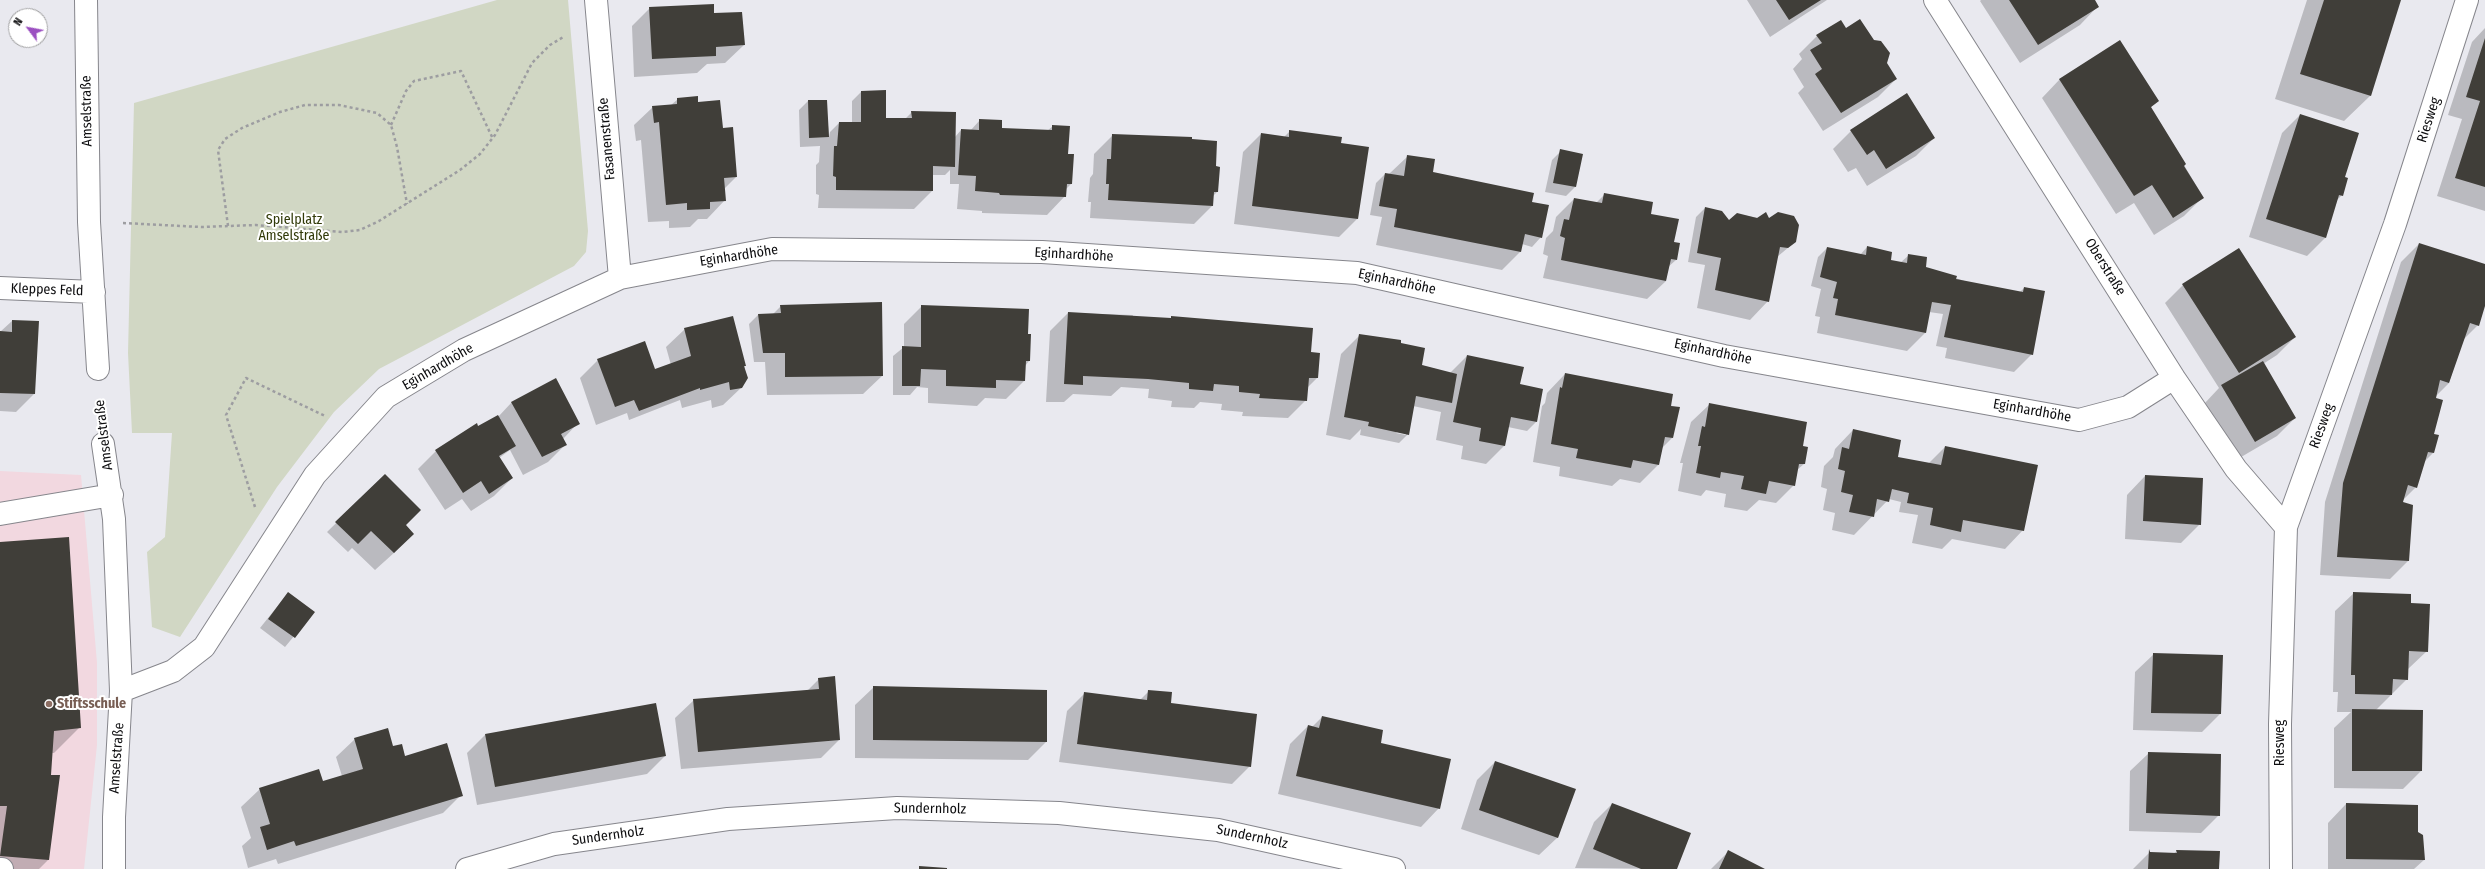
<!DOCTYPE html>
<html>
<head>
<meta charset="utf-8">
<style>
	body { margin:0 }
	#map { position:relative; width:2485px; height:869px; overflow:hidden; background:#e9e9ef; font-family:"Fira Sans Condensed",sans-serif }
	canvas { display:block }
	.north { position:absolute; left:8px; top:8px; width:40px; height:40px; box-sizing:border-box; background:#fff; border:1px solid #9e9e9f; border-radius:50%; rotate:302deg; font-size:11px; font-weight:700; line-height:16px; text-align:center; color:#0d0d0f }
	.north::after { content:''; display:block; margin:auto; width:14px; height:18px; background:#9b4fc1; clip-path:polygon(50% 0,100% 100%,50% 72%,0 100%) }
</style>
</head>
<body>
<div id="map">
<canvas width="2485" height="869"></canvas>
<div class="north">N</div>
</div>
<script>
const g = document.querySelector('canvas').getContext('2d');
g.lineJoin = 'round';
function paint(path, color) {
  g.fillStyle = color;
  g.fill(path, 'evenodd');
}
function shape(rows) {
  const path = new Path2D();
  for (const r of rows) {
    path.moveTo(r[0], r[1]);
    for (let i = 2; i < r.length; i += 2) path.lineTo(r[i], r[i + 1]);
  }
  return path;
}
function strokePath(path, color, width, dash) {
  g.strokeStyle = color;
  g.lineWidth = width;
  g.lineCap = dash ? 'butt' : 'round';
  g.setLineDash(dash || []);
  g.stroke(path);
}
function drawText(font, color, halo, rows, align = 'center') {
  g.font = font + ' "Fira Sans Condensed",sans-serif';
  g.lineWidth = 4;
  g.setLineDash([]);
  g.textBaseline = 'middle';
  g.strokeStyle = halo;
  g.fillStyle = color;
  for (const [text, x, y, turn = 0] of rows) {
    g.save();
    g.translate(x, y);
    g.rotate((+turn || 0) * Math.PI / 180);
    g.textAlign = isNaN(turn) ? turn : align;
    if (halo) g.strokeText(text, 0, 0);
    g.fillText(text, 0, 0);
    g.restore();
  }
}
const education = shape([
	[0,471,81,475,97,663,97,745,84,869,0,869]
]);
const green = shape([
	[497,0,568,0,588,231,586,252,574,266,379,369,334,412,277,487,180,637,152,627,147,552,165,537,172,433,132,433,128,353,134,103]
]);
const shadow = shape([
	[1747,0,1827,0,1770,37],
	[1981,0,2094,0,2098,6,2080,25,2020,63,1980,1],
	[2307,0,2400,0,2370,96,2344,121,2275,99],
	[650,8,713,14,744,45,725,63,707,64,697,73,634,77,632,26],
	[2485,28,2485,211,2437,196,2462,119,2448,115,2472,42],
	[1846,29,1886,63,1896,79,1878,97,1823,131,1798,93,1804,87,1793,69,1802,59,1799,54,1817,36],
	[2060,79,2158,101,2150,108,2203,197,2184,216,2154,235,2134,203,2116,214,2042,98],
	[861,92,885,120,905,119,912,112,955,137,961,130,970,131,980,120,1001,131,1047,131,1053,126,1067,155,1071,184,1065,190,1065,196,1047,215,982,213,982,211,957,209,959,184,950,184,950,170,945,175,932,175,932,191,914,209,818,208,819,195,816,194,816,165,819,162,820,146,800,147,799,110,808,101,826,101,829,137,830,132,839,123,852,123,852,101],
	[678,99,697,103,722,129,736,177,724,189,725,200,707,219,698,219,690,227,669,228,669,221,648,222,641,140,636,141,634,125,653,107,671,105],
	[2300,115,2344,177,2342,195,2336,201,2325,238,2307,256,2249,237,2282,133],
	[1290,131,1339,144,1368,148,1357,219,1339,237,1234,224,1243,152,1261,134,1284,137],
	[1851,131,1934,138,1916,156,1867,186,1856,168,1848,172,1833,149],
	[1113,135,1215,167,1217,192,1213,196,1212,206,1194,224,1090,218,1091,202,1088,202,1090,178,1093,174,1094,154],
	[1561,151,1575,187,1566,196,1545,192,1552,160],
	[1408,156,1432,173,1530,206,1541,237,1532,247,1522,244,1520,252,1502,270,1376,245,1382,217,1370,215,1376,183,1385,174,1389,174],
	[1605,194,1650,214,1673,242,1676,260,1668,267,1666,281,1647,299,1543,278,1548,256,1543,254,1546,238,1553,231,1556,217,1574,199,1596,203],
	[1705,208,1728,221,1737,214,1769,220,1795,242,1777,257,1768,301,1750,320,1697,308,1705,265,1688,262,1696,217],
	[2419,244,2485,265,2485,303,2478,325,2462,341,2449,383,2436,396,2433,453,2423,463,2416,487,2402,501,2408,561,2390,579,2320,575,2325,502,2401,262],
	[1867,247,1889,261,1900,263,1909,255,1924,268,1974,284,2019,293,2024,288,2032,354,2014,372,1945,358,1947,348,1936,346,1943,314,1929,312,1925,333,1907,351,1817,333,1820,317,1815,316,1821,289,1811,286,1818,257,1827,248,1860,255],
	[2183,285,2295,337,2277,355,2263,364,2295,418,2277,436,2236,460,2204,404,2219,388,2165,303],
	[781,306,882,376,863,394,767,395,765,362,754,362,749,324,758,315,772,315],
	[922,306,1030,335,1029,361,1025,366,1024,381,1006,399,985,398,977,406,928,403,928,388,917,387,910,395,893,395,893,356,904,347,904,324],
	[1068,313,1133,315,1132,319,1169,319,1172,317,1310,353,1317,378,1307,388,1306,400,1288,418,1242,416,1243,412,1221,410,1222,404,1200,402,1194,408,1171,407,1172,401,1148,398,1149,389,1121,387,1111,396,1073,394,1064,402,1046,402,1050,331],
	[12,321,34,394,16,412,0,411,0,332],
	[685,329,745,365,742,387,723,405,712,408,711,400,682,408,680,400,629,420,627,413,596,425,580,378,598,360,655,371,671,365,666,347],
	[1360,335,1400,344,1421,365,1450,373,1467,356,1518,388,1542,390,1536,422,1527,431,1508,427,1504,446,1486,464,1461,459,1463,446,1436,440,1441,412,1413,406,1408,434,1399,443,1360,435,1361,429,1350,440,1326,435,1341,354],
	[1398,431,1406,433,1406,435,1396,433],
	[1565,374,1679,408,1672,438,1661,449,1658,465,1640,483,1620,479,1612,486,1559,476,1560,467,1533,462,1542,406,1545,403,1547,393],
	[512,402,578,423,563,439,566,444,548,462,523,475,510,450,499,458,512,478,494,496,471,511,462,499,445,510,418,469,436,451,498,417],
	[1710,404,1804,464,1797,470,1794,485,1776,503,1759,500,1747,511,1724,507,1726,494,1706,490,1701,496,1678,491,1683,463,1680,463,1691,422],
	[1853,430,1896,461,1928,464,1945,447,2023,530,2005,549,1952,539,1942,549,1912,543,1918,515,1899,512,1901,502,1889,499,1854,535,1832,530,1835,513,1823,510,1827,489,1821,487,1824,466,1833,457,1835,449],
	[385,475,405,525,395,552,375,570,352,548,348,552,327,532],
	[2145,476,2200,524,2181,543,2125,539,2127,495],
	[0,543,80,727,54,753,51,753,48,860,39,869,0,869],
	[288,593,314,612,285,647,260,628],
	[2354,593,2410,604,2427,651,2408,669,2407,679,2376,710,2421,771,2403,789,2334,788,2334,728,2351,712,2337,712,2338,692,2333,692,2335,611],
	[2154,654,2220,714,2202,732,2133,730,2135,672],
	[819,679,839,740,821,758,681,769,675,718,694,700,807,691],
	[874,687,1046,691,1046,742,1028,760,855,758,855,705],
	[1149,691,1170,704,1250,766,1232,784,1059,762,1067,711,1085,693,1140,700],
	[1322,717,1379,743,1439,808,1421,827,1278,794,1290,744,1308,726,1312,727],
	[485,735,665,756,647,774,477,805,467,753],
	[355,739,392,747,461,795,443,813,278,864,276,859,248,868,242,846,251,838,241,807,260,789,322,782,342,776,336,757],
	[2149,753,2219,815,2201,833,2129,831,2130,771],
	[1495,762,1558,837,1539,855,1461,829,1477,780],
	[1612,804,1676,869,1575,868,1594,822],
	[2346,804,2417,806,2417,833,2424,860,2414,869,2328,869,2328,823],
	[2177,851,2219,869,2133,869,2149,853,2173,854],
	[1728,852,1763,869,1711,869]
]);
const building = shape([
	[1776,0,1821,0,1789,20],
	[2009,0,2095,0,2099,7,2038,45],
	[2324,0,2401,0,2371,96,2300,74],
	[714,4,714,13,742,12,745,45,716,47,716,56,652,59,649,7],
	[1860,19,1874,40,1881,41,1890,53,1887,63,1897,79,1841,113,1815,74,1822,69,1810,50,1822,43,1816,35,1841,20,1846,28],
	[2485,38,2485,187,2455,178,2480,101,2466,97],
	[2120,40,2159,101,2151,107,2186,164,2184,166,2204,198,2173,218,2152,185,2134,196,2059,79],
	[886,90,886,118,912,118,911,111,956,112,955,167,933,166,933,191,836,190,836,177,833,176,834,146,837,146,839,122,861,122,861,91],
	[1907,93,1935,138,1886,169,1874,150,1867,155,1850,130],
	[698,96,698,102,720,100,723,128,733,127,737,177,724,178,726,201,710,202,710,209,687,210,687,203,666,205,659,122,654,123,652,106,677,104,677,98],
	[808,100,827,100,829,137,809,138],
	[2300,114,2359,133,2345,177,2348,178,2343,196,2339,195,2326,238,2266,219],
	[979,119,1002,120,1002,128,1052,130,1052,125,1070,126,1068,154,1074,154,1072,184,1067,184,1066,197,1000,195,999,193,975,191,976,176,958,175,961,129,979,130],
	[1289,130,1342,137,1341,143,1369,147,1358,219,1252,206,1261,133,1289,137],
	[1112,134,1192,137,1192,139,1217,141,1216,166,1220,167,1218,192,1214,192,1213,206,1108,200,1109,184,1106,184,1107,159,1111,159],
	[1560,149,1583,154,1576,187,1553,183],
	[1407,155,1435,159,1433,172,1534,193,1532,202,1549,205,1542,238,1525,234,1521,252,1394,227,1397,209,1379,206,1385,173,1404,176],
	[1604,193,1653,202,1651,214,1679,219,1674,242,1680,243,1677,260,1671,259,1666,281,1561,260,1565,238,1560,236,1564,219,1569,220,1574,198,1602,203],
	[1705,207,1722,211,1729,220,1737,213,1757,218,1766,212,1769,218,1778,212,1794,216,1799,225,1796,242,1788,248,1780,247,1769,302,1715,290,1721,258,1697,253],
	[2419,243,2485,264,2485,306,2479,326,2470,323,2449,383,2440,380,2436,398,2443,400,2434,434,2439,435,2434,453,2428,452,2417,488,2408,485,2403,502,2413,505,2409,561,2337,557,2343,483],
	[1867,246,1892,252,1891,260,1907,263,1908,254,1927,257,1926,267,1957,276,1956,279,2023,292,2024,287,2045,291,2033,355,1944,337,1951,305,1932,302,1926,333,1835,315,1838,299,1833,298,1837,282,1820,277,1827,247,1866,255],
	[2239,248,2296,337,2239,373,2182,284],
	[882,302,883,376,785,377,785,353,763,353,758,314,781,313,780,305],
	[921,305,1029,309,1028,334,1031,334,1030,361,1026,361,1025,381,996,380,996,388,946,386,946,370,921,369,920,386,902,386,902,346,921,347],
	[1068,312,1171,318,1171,316,1313,328,1311,352,1320,353,1318,378,1309,378,1307,401,1259,398,1260,394,1239,392,1239,386,1214,384,1213,391,1189,389,1189,383,1148,379,1083,376,1083,385,1064,384],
	[733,316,746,366,744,366,748,378,742,388,730,390,729,382,700,390,700,388,639,411,634,400,615,407,597,359,645,341,655,369,691,356,684,328],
	[12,320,39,321,35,394,0,393,0,331,12,332],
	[1359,334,1401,340,1401,343,1425,348,1422,365,1457,374,1452,403,1416,396,1409,435,1368,426,1369,422,1344,417],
	[1467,355,1524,367,1520,384,1543,389,1537,422,1511,417,1505,446,1479,441,1481,428,1453,422],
	[2263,361,2296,418,2255,442,2221,385],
	[1565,373,1673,394,1671,406,1680,407,1673,438,1665,437,1659,465,1633,460,1631,468,1576,458,1578,449,1551,444,1560,387,1562,388],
	[556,378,580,424,561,434,567,445,542,457,511,402],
	[1709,403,1807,422,1803,446,1808,447,1805,464,1799,464,1795,486,1769,481,1766,494,1741,489,1744,476,1721,472,1720,478,1696,473,1701,446,1698,446,1702,426,1705,427],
	[498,415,516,446,499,456,513,478,489,494,481,481,463,493,435,450,477,423,478,426],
	[1853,429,1901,440,1898,457,1941,465,1945,446,2038,465,2024,531,1963,520,1961,532,1930,525,1933,508,1907,503,1909,493,1892,489,1889,502,1877,499,1874,517,1849,512,1853,495,1841,492,1845,471,1838,469,1842,447,1849,449],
	[385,474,421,510,406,525,414,534,394,553,371,531,358,544,335,522],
	[2145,475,2203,478,2201,525,2143,521],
	[69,537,81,728,54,731,51,775,60,775,49,860,0,856,7,806,0,806,0,542],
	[288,592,315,612,295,638,268,619],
	[2353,592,2411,594,2411,603,2430,604,2428,652,2409,651,2408,680,2393,679,2392,695,2355,694,2355,675,2351,675],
	[2153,653,2223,655,2221,714,2151,713],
	[835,676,840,740,698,752,693,699,819,689,818,678],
	[873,686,1047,690,1047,742,873,740],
	[1148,690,1172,692,1171,703,1257,714,1251,767,1077,744,1084,692,1147,700],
	[656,703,666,756,495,787,485,734],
	[2352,709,2423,710,2422,771,2352,771],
	[1322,716,1383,730,1381,743,1451,759,1440,809,1296,776,1308,725,1319,728],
	[388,728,393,746,402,744,405,756,447,743,463,796,296,846,294,841,267,850,260,827,270,824,259,788,319,769,323,781,363,769,354,738],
	[2148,752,2221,754,2220,816,2146,813],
	[1495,761,1576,789,1558,838,1479,810],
	[1612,803,1691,833,1677,869,1641,869,1593,849],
	[2346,803,2418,805,2418,832,2423,835,2425,860,2346,859],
	[2149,849,2150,852,2177,853,2176,850,2220,851,2219,869,2148,869],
	[1728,850,1765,869,1719,869],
	[919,866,947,868,947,869,919,869]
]);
const path = shape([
	[391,125,406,91,414,81,461,71,493,139],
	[123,223,201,227,256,225,343,232,360,230,379,221,460,170,480,154,495,135,532,63,550,45,565,36],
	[228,226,218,150,225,139,242,128,280,112,305,105,339,105,377,113,391,125,397,147,407,204],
	[99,401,100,412],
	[255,507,226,415,246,378,325,416]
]);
const minor = shape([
	[86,0,89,222,98,369],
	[596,0,620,278],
	[1935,0,2174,378,2236,469,2286,527],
	[0,288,94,292],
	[103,444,114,519,121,691,114,817,114,869],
	[0,514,112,495],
	[121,691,173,671,204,647,315,475,386,397,464,350,620,278,772,249,1042,252,1357,273,1724,356,2079,420,2128,407,2174,378],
	[0,869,2,869],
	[467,869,554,844,728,819,897,808,1059,813,1218,830,1394,869],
	[2281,869,2280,724,2286,527,2395,224,2467,0]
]);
const markers = [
	[49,704,4,"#8d6e63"]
];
const streetNames = [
	["Amselstraße",87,111,-91],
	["Riesweg",2429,120,-72],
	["Fasanenstraße",607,139,-95],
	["Eginhardhöhe",1074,255,3],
	["Eginhardhöhe",739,256,-9],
	["Oberstraße",2105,267,58],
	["Eginhardhöhe",1397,282,12],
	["Kleppes Feld",47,290,2],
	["Eginhardhöhe",1713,352,12],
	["Eginhardhöhe",438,367,-30],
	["Eginhardhöhe",2032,411,10],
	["Riesweg",2322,426,-70],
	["Amselstraße",104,435,-97],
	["Riesweg",2280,743,-90],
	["Amselstraße",117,758,-86],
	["Sundernholz",930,809,1],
	["Sundernholz",608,836,-8],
	["Sundernholz",1252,837,12]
];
const parkNames = [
	["Spielplatz",294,220],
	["Amselstraße",294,236]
];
const educationNames = [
	["Stiftsschule",57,704]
];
paint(education, '#f2d8e0');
paint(green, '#d1d7c4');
paint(shadow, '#0003');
paint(building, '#403e39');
strokePath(minor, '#86868c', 24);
strokePath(path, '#9d9da1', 2.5, [3, 3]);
strokePath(minor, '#fff', 22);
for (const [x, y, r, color] of markers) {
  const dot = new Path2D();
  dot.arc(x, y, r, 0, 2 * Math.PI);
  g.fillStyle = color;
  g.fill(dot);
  strokePath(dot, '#fff', 1.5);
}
drawText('14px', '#0d0d0f', '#fff', streetNames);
drawText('14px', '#313a09', '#fff', parkNames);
drawText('bold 14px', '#785e54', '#fff', educationNames, 'left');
</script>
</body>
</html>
